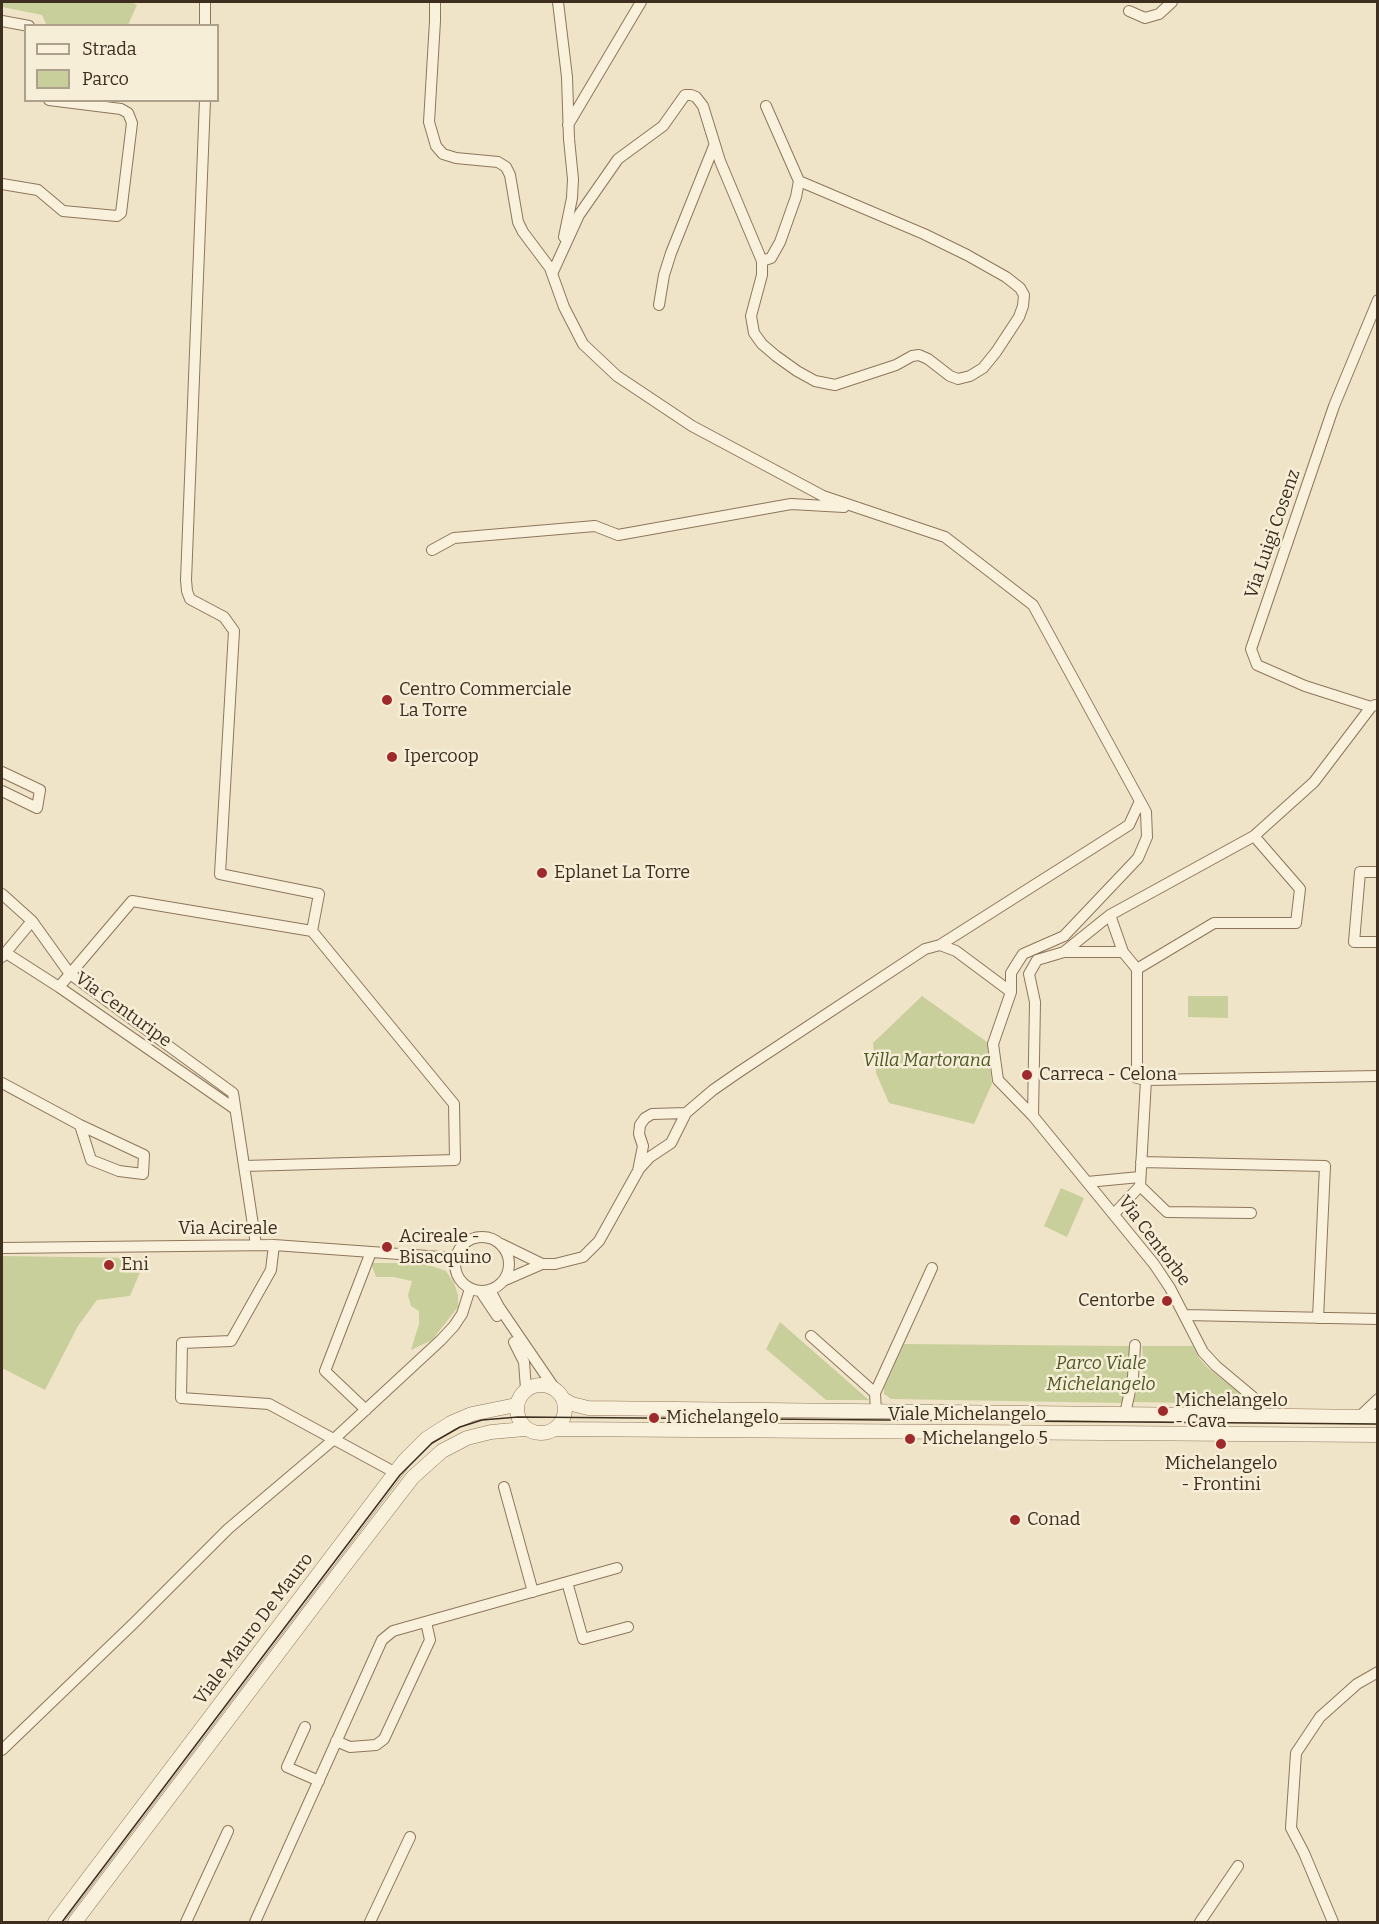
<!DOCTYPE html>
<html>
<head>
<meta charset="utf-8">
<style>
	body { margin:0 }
	#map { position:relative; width:1379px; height:1924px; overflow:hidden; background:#f0e4c8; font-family:Bitter,serif }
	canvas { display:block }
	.frame { position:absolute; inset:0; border:3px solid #3d2e20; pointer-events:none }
	.legend { position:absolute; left:24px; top:24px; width:195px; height:78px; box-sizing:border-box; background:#f7eed8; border:2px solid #ada18e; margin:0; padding:8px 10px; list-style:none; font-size:18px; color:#3d2e20 }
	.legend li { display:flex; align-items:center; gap:12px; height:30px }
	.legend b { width:30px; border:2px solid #ada18e }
</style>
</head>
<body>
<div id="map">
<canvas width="1379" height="1924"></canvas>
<div class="frame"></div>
<ul class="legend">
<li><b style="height:8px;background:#faf1dc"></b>Strada</li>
<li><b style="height:16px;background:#c9cf9b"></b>Parco</li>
</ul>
</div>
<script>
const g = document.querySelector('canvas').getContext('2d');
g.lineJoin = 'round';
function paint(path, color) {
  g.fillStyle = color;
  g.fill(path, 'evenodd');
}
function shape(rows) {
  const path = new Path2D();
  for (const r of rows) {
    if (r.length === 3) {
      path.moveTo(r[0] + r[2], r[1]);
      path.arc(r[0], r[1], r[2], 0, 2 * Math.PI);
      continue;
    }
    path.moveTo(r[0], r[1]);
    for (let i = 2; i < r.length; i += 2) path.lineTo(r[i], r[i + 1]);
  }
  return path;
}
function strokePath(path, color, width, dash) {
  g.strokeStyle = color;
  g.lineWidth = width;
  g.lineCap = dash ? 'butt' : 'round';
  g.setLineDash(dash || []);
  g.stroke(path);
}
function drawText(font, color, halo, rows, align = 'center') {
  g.font = font + ' Bitter,serif';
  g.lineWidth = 5;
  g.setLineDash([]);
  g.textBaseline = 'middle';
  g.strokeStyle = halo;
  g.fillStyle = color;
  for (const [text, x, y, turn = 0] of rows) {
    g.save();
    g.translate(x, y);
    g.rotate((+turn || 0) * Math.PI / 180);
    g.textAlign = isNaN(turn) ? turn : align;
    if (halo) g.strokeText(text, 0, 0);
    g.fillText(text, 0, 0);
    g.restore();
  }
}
const green = shape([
	[2,2,132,2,137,5,128,25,47,26,42,15,2,7],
	[922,996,987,1042,992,1084,974,1124,889,1103,876,1073,873,1043],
	[1188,996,1228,996,1228,1018,1188,1017],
	[1061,1188,1084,1198,1067,1237,1044,1226],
	[2,1256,146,1258,130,1296,97,1300,78,1326,45,1390,2,1368],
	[371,1263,423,1263,446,1271,454,1283,458,1295,458,1307,432,1340,411,1350,419,1324,419,1311,411,1306,408,1295,412,1281,393,1277,376,1277],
	[780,1322,869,1400,826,1400,766,1349],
	[904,1344,1131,1346,1130,1371,1123,1403,891,1399,884,1394,884,1388],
	[1142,1346,1193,1346,1199,1358,1208,1368,1241,1394,1250,1404,1133,1402,1144,1370]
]);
const minor = shape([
	[435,2,435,21,429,122,436,146,443,154,456,158,498,162,506,167,510,175,518,222,523,232,550,268,564,307,583,344,617,376,692,426,823,496,945,537,1033,605,1146,812,1147,837,1138,858,1064,936,1023,954,1011,973,1011,992,993,1044,998,1080,1033,1116,1154,1264,1170,1288,1203,1352,1216,1366,1259,1402,1262,1416],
	[558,2,567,77,569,139,573,179,572,198,564,237],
	[1129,11,1145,18,1159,14,1172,2],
	[2,21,29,26],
	[205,26,205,2],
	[205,100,186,580,187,591,190,599,224,617,234,631,220,874,319,894,312,931,132,901,59,987,235,1109],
	[766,106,799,181],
	[568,125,641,2],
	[2,184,38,190,63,211,117,216,121,213,132,123,128,113,121,109,49,100],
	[552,274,579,215,618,159,663,126,685,95,691,95,696,97,703,106,720,161,762,261,762,275,751,316,754,333,762,344,776,356,797,371,815,381,835,385,896,365,912,356,919,355,928,359,950,376,958,379,970,376,983,368,996,352,1019,317,1023,306,1024,295,1020,288,1006,277,967,255,924,234,799,181,796,197,780,242,771,258,762,261],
	[659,305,664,275,671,253,714,146],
	[432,550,454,538,595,526,618,535,791,504,844,507],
	[1371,707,1305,686,1257,665,1251,649,1334,406,1378,300],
	[2,772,40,790,37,808,2,791],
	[1254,836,1300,889,1296,923,1214,923,1137,969,1137,1078,1146,1080,1378,1076],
	[1378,872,1360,872,1354,942,1378,942],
	[2,894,32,921,70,974,233,1093,256,1245],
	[1110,915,1123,952,1137,969],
	[940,945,956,951,1011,992],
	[1064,952,1110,915,1254,836,1314,782,1371,707,1375,705],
	[6,953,59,987],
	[2,957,32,921],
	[2,1083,80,1125,144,1155,143,1174,119,1171,91,1160,80,1125],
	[1033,1116,1035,1002,1029,974,1037,960,1064,952,1123,952],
	[1141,1162,1325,1166,1318,1318],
	[244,1166,455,1160,454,1104,312,931],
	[640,1168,650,1157,671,1143,686,1113],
	[1087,1182,1140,1177],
	[1140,1186,1167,1212,1251,1213],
	[1114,1214,1140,1186,1146,1080],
	[482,1264,27],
	[501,1244,542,1264,555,1264,583,1257,599,1241,638,1171,643,1146,639,1134,640,1125,645,1118,652,1114,686,1113,713,1090,739,1072,925,949,940,945,1129,825,1140,801],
	[274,1245,271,1270,231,1341,182,1343,181,1398,269,1404,394,1472],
	[2,1248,274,1245,455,1258],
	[503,1281,542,1264],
	[490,1290,499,1307,555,1389],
	[481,1292,497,1316],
	[1185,1315,1378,1319],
	[811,1336,875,1393],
	[514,1342,524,1362,526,1389],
	[366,1410,325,1371,371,1252],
	[876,1412,875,1393,932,1268],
	[1125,1414,1133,1377,1135,1345],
	[1358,1418,1378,1399],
	[504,1487,533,1592],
	[567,1582,583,1639,628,1627],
	[305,1727,287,1767,319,1781],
	[336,1741,350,1747,376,1745,384,1739,430,1640,426,1622],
	[2,1750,135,1622,228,1529,333,1440,441,1340,454,1326,462,1314,470,1289],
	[186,1922,228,1831],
	[255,1922,382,1640,393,1631,617,1568],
	[370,1922,410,1837],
	[1200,1922,1238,1866],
	[1333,1922,1304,1853,1291,1828,1296,1753,1320,1717,1357,1684,1378,1672]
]);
const tertiary = shape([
	[541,1409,24],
	[563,1399,572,1404,588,1408,1378,1417],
	[556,1429,1378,1435],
	[55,1922,404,1461,426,1439,451,1423,472,1414,516,1405],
	[75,1922,342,1569,413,1477,442,1451,467,1438,491,1432,525,1429]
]);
const tram = shape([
	[62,1922,400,1475,432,1443,460,1427,482,1420,518,1417,1378,1424]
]);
const markers = [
	[387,700,6,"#9e2a2b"],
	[392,757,6,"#9e2a2b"],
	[542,873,6,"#9e2a2b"],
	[1027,1075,6,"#9e2a2b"],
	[387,1247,6,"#9e2a2b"],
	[109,1265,6,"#9e2a2b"],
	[1167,1301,6,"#9e2a2b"],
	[1163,1411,6,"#9e2a2b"],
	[654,1418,6,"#9e2a2b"],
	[910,1439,6,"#9e2a2b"],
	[1221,1444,6,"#9e2a2b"],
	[1015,1520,6,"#9e2a2b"]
];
const streetNames = [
	["Via Luigi Cosenz",1273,534,-71],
	["Via Centuripe",123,1010,36],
	["Via Acireale",228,1229],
	["Via Centorbe",1154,1241,53],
	["Viale Michelangelo",967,1415],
	["Viale Mauro De Mauro",254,1629,-53]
];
const poiNames = [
	["Centro Commerciale",399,690],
	["La Torre",399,711],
	["Ipercoop",404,757],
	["Eplanet La Torre",554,873],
	["Carreca - Celona",1039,1075],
	["Acireale -",399,1237],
	["Bisacquino",399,1258],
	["Eni",121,1265],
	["Centorbe",1155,1301,"right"],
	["Michelangelo",1175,1401],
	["- Cava",1175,1422],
	["Michelangelo",666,1418],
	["Michelangelo 5",922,1439],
	["Michelangelo",1221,1464,"center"],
	["- Frontini",1221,1485,"center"],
	["Conad",1027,1520]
];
const parkNames = [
	["Villa Martorana",927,1061],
	["Parco Viale",1101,1364],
	["Michelangelo",1101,1385]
];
paint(green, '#c9cf9b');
strokePath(minor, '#8d765c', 12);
strokePath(tertiary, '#8d765c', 15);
strokePath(minor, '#faf1dc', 10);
strokePath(tertiary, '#faf1dc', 14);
strokePath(tram, '#3d2e20', 1.5);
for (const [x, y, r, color] of markers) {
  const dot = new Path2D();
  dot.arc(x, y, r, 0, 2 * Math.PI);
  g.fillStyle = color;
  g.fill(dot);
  strokePath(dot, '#f7eed8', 2);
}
drawText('18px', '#3d2e20', '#f7eed8', streetNames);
drawText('18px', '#3d2e20', '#f7eed8', poiNames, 'left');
drawText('italic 18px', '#4d5a26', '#f7eed8', parkNames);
</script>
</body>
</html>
